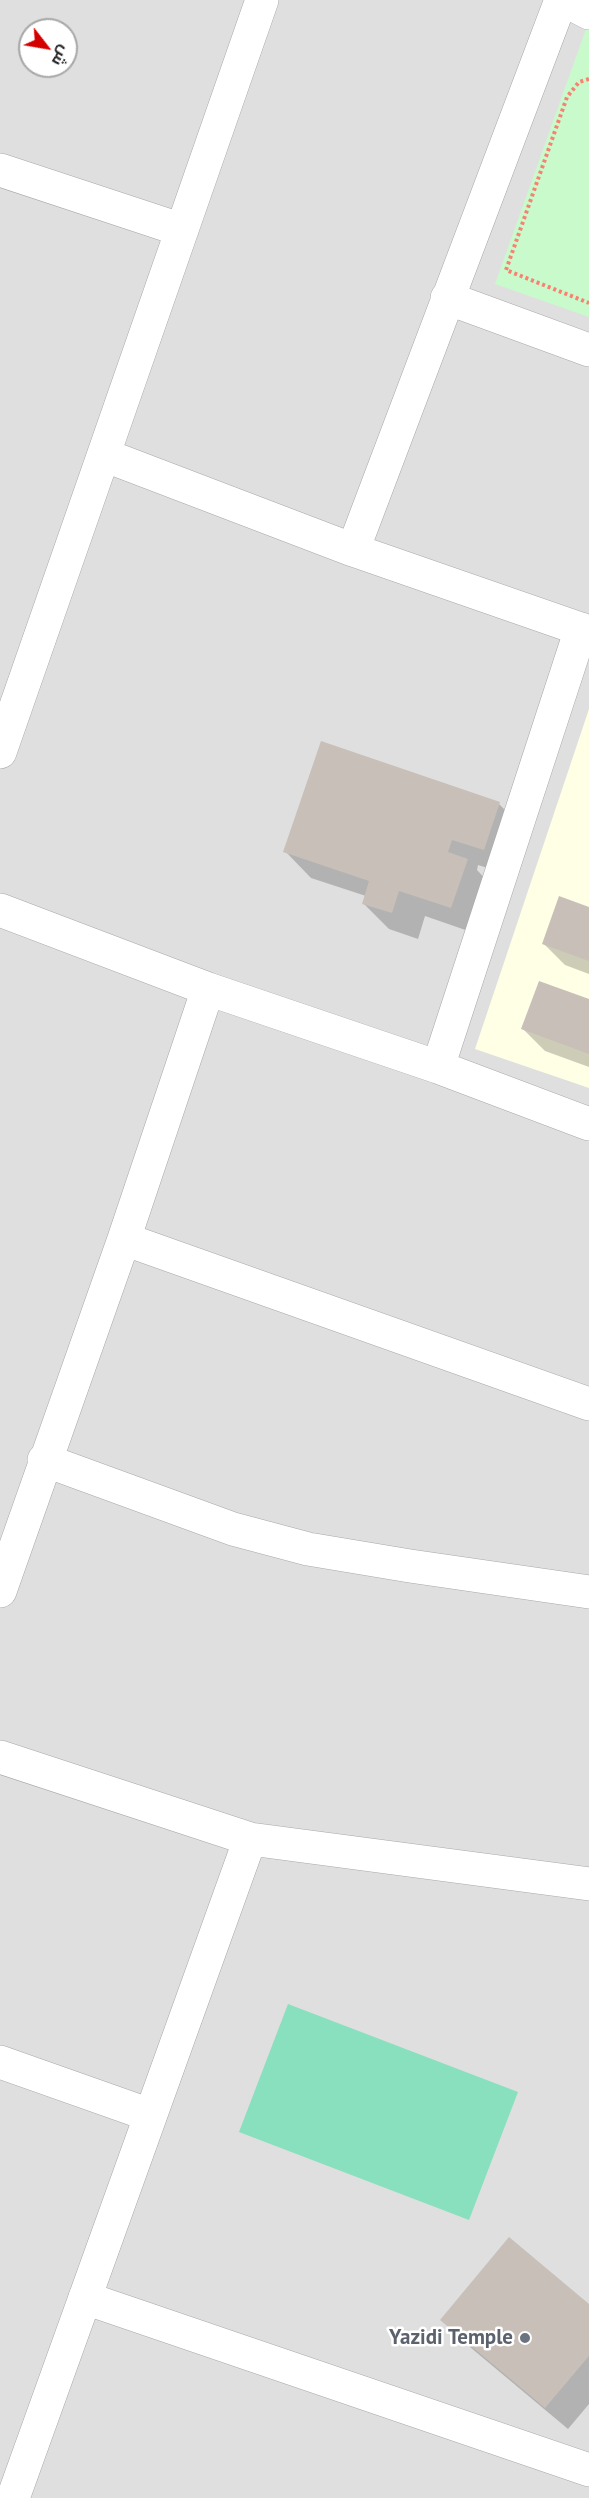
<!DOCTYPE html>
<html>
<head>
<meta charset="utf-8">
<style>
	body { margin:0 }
	#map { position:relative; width:589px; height:2498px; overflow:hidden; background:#f2efe9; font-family:"PT Sans",Cairo,sans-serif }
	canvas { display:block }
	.north { position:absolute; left:18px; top:18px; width:60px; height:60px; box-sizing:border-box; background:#fff; border:2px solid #a7a7a7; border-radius:50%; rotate:121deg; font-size:16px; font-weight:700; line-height:24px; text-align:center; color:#222 }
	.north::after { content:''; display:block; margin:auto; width:21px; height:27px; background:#d40000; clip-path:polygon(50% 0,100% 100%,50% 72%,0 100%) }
</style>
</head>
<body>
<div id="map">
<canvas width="589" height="2498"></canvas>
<div class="north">ش</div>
</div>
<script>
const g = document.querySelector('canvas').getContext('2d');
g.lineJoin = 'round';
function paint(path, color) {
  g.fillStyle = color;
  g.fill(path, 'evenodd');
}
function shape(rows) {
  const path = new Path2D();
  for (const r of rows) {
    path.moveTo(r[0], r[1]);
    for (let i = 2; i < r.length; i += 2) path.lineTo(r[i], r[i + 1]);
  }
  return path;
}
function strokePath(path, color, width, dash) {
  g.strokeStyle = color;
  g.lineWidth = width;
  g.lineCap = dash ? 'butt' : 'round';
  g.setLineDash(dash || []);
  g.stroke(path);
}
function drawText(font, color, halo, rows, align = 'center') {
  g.font = font + ' "PT Sans",sans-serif';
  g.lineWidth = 5;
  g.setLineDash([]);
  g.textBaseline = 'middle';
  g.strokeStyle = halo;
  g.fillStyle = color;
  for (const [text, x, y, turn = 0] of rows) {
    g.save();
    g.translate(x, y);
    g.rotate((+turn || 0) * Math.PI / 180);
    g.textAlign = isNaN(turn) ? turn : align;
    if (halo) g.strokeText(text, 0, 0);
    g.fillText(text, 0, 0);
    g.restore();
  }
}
const residential = shape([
	[0,0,589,0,589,2498,0,2498],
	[30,30,66,30,66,66,30,66]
]);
const education = shape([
	[589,709,589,1088,475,1049]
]);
const park = shape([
	[586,29,589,30,589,317,495,284]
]);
const pitch = shape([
	[288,2004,518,2092,469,2220,239,2132]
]);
const shadow = shape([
	[499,804,525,830,510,875,478,865,477,870,493,887,477,934,425,916,418,939,389,929,363,903,366,896,311,878,285,851],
	[589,909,589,974,565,965,543,943],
	[589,1001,589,1067,545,1051,523,1029],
	[589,2306,589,2404,568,2429,464,2342,442,2320]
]);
const building = shape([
	[321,741,500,802,484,850,452,840,448,852,468,859,451,908,399,891,392,913,362,904,369,881,283,852],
	[559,896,589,907,589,961,542,944],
	[539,981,589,999,589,1054,521,1029],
	[509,2237,589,2304,589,2356,545,2408,440,2320]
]);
const path = shape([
	[589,79,579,82,567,97,506,270,589,303]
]);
const minor = shape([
	[564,0,589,13],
	[0,170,182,230],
	[447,298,589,350],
	[104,455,353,550,589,632],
	[353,550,561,0],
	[0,752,262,0],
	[0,910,208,989,438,1067,589,1124],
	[438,1067,581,629],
	[124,1239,589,1404],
	[44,1460,233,1529,308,1549,410,1566,589,1592],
	[0,1591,124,1239,208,989],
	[0,2062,150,2115],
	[85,2298,589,2470]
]);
const tertiary = shape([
	[0,1757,250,1839,589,1884],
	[13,2498,250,1839]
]);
const markers = [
	[525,2338,6,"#6b7280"]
];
const worshipNames = [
	["Yazidi Temple",513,2338]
];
paint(residential, '#e0dfdf');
paint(education, '#ffffe5');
paint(park, '#c8facc');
paint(pitch, '#88e0be');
paint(shadow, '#0003');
paint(building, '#c7bfb8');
strokePath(minor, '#a9a9a9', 34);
strokePath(tertiary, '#a9a9a9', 34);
strokePath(path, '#fa8072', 4, [3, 3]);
strokePath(minor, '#fff', 33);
strokePath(tertiary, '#fff', 33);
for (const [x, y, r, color] of markers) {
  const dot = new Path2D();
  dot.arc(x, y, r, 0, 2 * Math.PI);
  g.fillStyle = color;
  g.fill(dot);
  strokePath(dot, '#fff', 2);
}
drawText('bold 21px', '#5b616d', '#fff', worshipNames, 'right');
</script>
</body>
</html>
